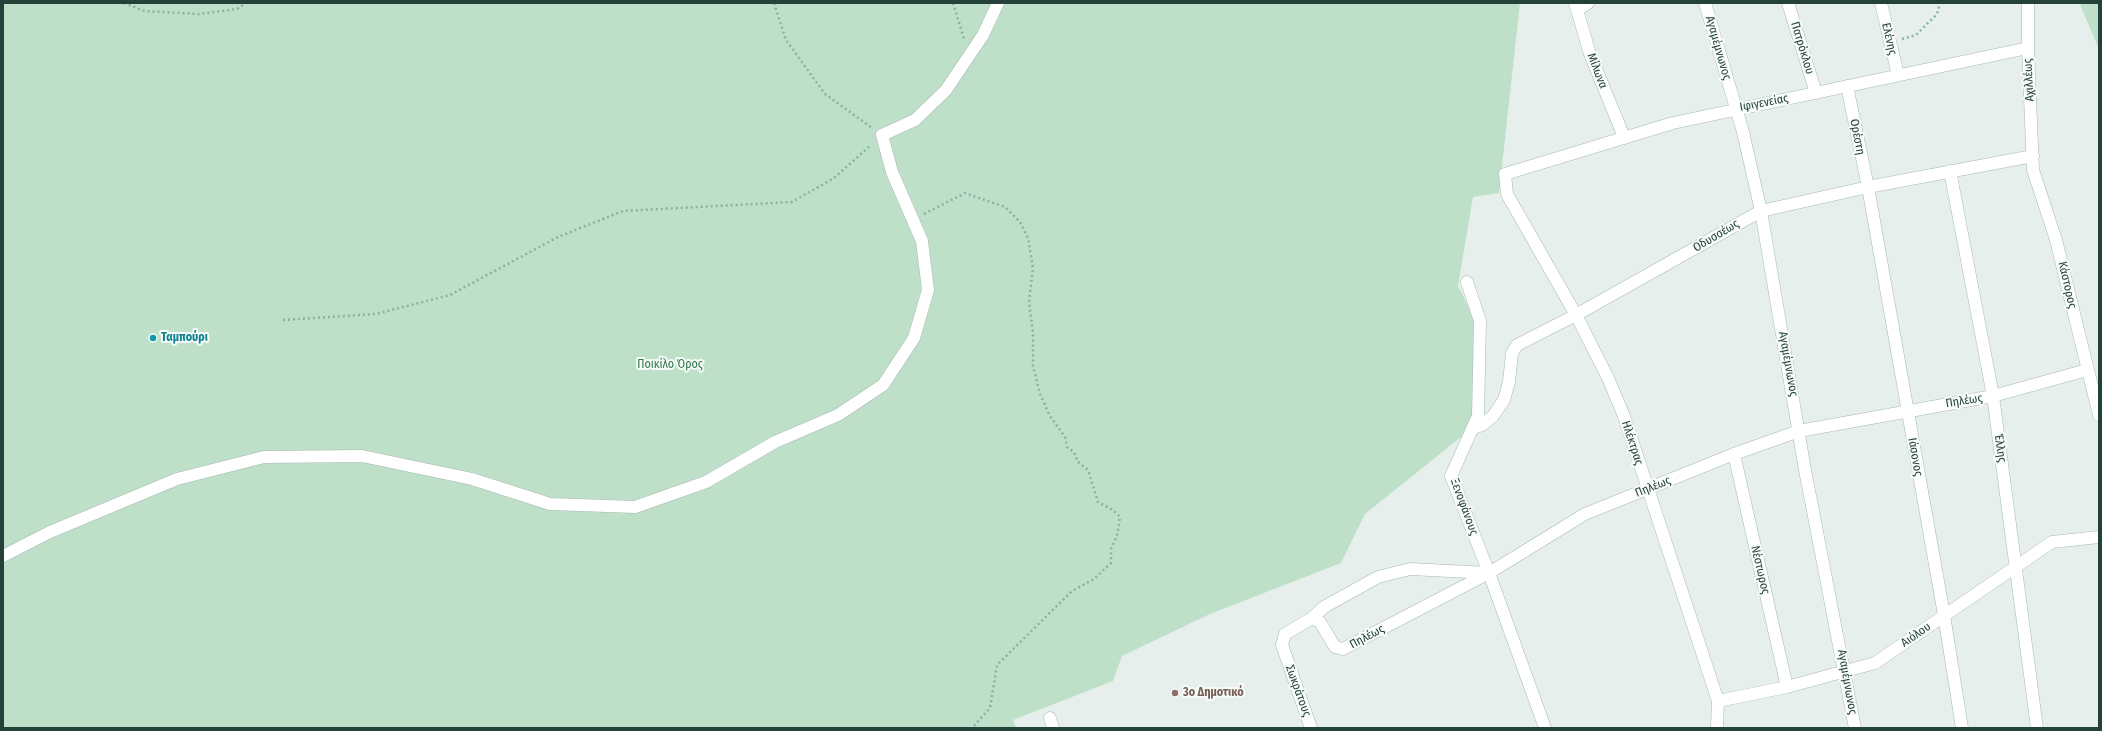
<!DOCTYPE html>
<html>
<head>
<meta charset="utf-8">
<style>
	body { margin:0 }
	#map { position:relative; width:2102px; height:731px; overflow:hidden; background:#e6efeb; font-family:"Fira Sans Condensed",sans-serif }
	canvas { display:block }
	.frame { position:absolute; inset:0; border:4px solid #24423a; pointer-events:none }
</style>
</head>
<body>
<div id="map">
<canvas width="2102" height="731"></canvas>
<div class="frame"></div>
</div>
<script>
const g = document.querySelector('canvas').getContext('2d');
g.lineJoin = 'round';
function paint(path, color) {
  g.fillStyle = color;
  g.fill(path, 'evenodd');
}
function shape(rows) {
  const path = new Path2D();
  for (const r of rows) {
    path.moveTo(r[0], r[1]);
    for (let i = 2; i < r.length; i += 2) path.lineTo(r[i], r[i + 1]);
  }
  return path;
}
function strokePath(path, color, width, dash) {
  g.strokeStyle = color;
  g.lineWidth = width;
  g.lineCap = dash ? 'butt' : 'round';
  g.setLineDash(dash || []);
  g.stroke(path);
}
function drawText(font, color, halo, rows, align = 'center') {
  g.font = font + ' "Fira Sans Condensed",sans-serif';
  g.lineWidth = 4;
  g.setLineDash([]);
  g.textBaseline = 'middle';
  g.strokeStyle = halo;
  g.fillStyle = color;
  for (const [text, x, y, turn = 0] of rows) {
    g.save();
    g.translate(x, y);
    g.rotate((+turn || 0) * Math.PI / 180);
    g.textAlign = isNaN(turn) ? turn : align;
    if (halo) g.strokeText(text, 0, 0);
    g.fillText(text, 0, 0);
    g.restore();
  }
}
const green = shape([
	[3,3,1520,3,1499,193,1473,197,1458,286,1474,318,1474,415,1466,433,1365,514,1341,563,1210,614,1122,656,1113,681,1013,720,1016,728,3,728],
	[2080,3,2099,3,2099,49,2081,7]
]);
const path = shape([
	[124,3,145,11,199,14,237,9,246,3],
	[774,3,786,40,825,94,872,128],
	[953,3,964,39],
	[1902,39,1916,35,1937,14,1940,3],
	[924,214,965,193,1005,207,1020,222,1028,238,1033,268,1029,302,1033,333,1033,366,1040,394,1050,416,1065,437,1067,447,1074,452,1078,462,1088,470,1098,502,1113,510,1120,517,1117,536,1111,549,1111,563,1094,579,1072,591,997,665,990,708,972,728],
	[283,320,376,314,450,295,558,237,623,211,792,202,834,178,871,145]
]);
const minor = shape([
	[1575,3,1590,54,1624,137],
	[1705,3,1743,132,1761,211,1805,470,1855,728],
	[1788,3,1816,93],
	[1881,3,1898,75],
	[2028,3,2028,48,2033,170,2056,240,2099,415],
	[1577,10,1588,3],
	[1847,86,1868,187,1944,615,1962,728],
	[1950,171,1993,396,2037,728],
	[1467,282,1480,321,1478,416,1451,476,1489,573,1545,728],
	[1473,428,1482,425,1493,416,1504,400,1509,382,1512,353,1517,345,1576,315,1761,211,1868,187,2033,156],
	[1734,454,1787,687],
	[3,556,50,532,177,479,264,457,362,456,472,479,550,504,635,507,706,482,775,442,838,415,883,385,914,338,928,290,922,241,892,172,882,135,915,120,946,90,983,35,998,3],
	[1312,618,1324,607,1378,577,1410,569,1489,573],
	[1718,701,1787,687,1875,663,2052,542,2099,537],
	[1050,718,1053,728],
	[1311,728,1282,645,1285,634,1312,618,1320,622,1335,647,1343,649,1489,573,1585,514,1734,454,1799,431,1993,396,2087,370],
	[1717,728,1718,701,1624,416,1608,378,1576,315,1507,194,1505,174,1673,123,2028,48]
]);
const markers = [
	[153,338,4,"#0f9aa8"],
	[1175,693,4,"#8d6e63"]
];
const streetNames = [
	["Ελένης",1889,39,77],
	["Αγαμέμνωνος",1718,48,74],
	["Πατρόκλου",1802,48,73],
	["Μίλωνα",1597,71,69],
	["Αχιλλέως",2029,80,-93],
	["Ιφιγενείας",1764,103,-11],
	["Ορέστη",1857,137,79],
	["Οδυσσέως",1716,236,-31],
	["Κάστορος",2067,285,77],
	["Αγαμέμνωνος",1788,364,80],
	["Πηλέως",1964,401,-9],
	["Ηλέκτρας",1632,443,72],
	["Έλλης",2000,448,82],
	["Ιάσονος",1915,457,80],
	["Πηλέως",1653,487,-22],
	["Ξενοφάνους",1464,507,70],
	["Νέστωρος",1760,570,77],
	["Αιόλου",1916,635,-35],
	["Πηλέως",1367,637,-28],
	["Αγαμέμνωνος",1847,682,80],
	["Σωκράτους",1298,691,70]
];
const cultureNames = [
	["Ταμπούρι",161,338]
];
const parkNames = [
	["Ποικίλο Όρος",670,365]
];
const educationNames = [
	["3ο Δημοτικό",1183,693]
];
paint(green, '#bfe0c8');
strokePath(minor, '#a8b8b2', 13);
strokePath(path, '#86b3a5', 2.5, [2, 3]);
strokePath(minor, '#fff', 12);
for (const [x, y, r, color] of markers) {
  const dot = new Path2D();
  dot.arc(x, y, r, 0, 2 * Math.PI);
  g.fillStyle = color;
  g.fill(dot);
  strokePath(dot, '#f7fbf9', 1.5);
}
drawText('12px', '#24423a', '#f7fbf9', streetNames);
drawText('bold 12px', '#0d838f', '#f7fbf9', cultureNames, 'left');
drawText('12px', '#2d7a4b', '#f7fbf9', parkNames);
drawText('bold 12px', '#785e54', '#f7fbf9', educationNames, 'left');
</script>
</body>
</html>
